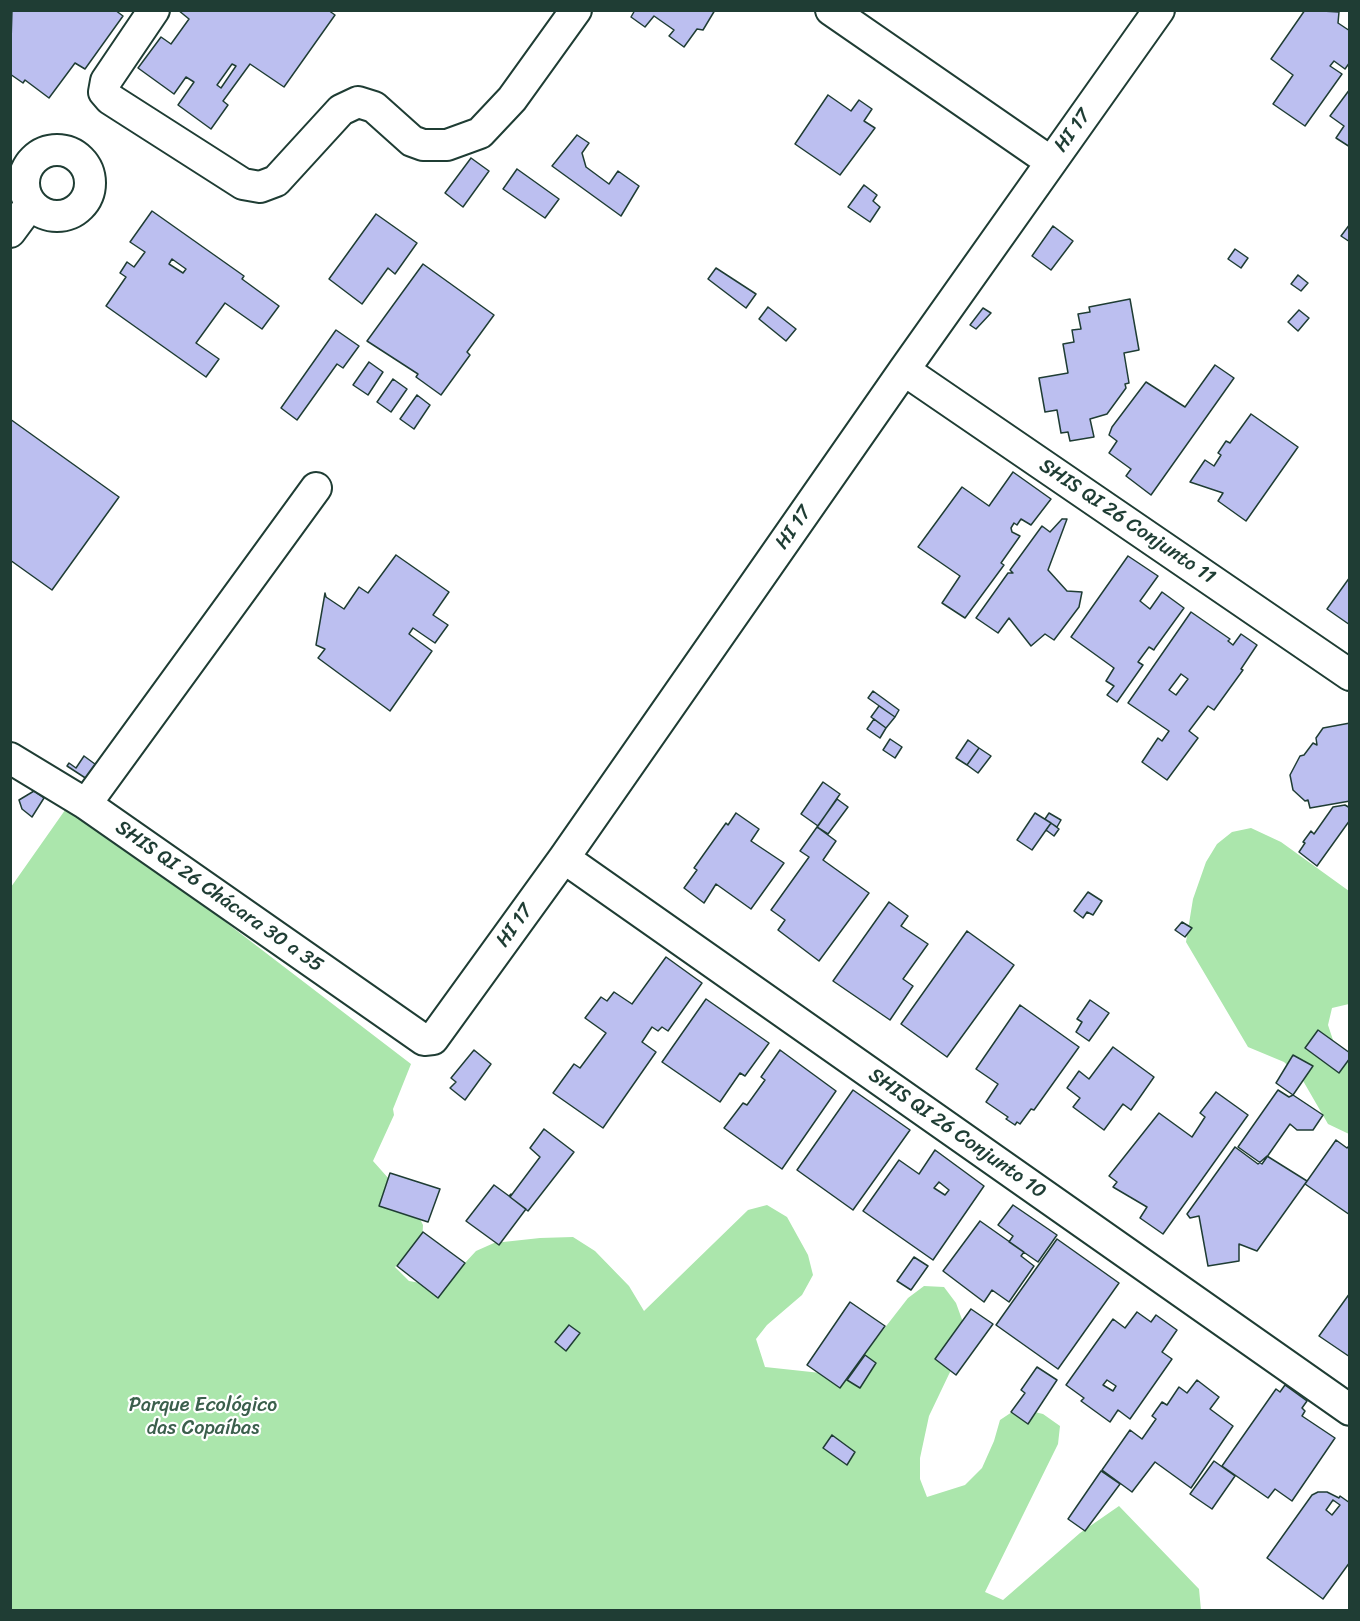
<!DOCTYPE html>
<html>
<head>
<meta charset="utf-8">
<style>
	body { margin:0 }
	#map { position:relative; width:1360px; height:1621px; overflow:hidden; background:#fff; font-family:Sriracha,sans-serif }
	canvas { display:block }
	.frame { position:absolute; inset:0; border:12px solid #1f3d34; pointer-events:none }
</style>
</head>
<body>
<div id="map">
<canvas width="1360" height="1621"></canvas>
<div class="frame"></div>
</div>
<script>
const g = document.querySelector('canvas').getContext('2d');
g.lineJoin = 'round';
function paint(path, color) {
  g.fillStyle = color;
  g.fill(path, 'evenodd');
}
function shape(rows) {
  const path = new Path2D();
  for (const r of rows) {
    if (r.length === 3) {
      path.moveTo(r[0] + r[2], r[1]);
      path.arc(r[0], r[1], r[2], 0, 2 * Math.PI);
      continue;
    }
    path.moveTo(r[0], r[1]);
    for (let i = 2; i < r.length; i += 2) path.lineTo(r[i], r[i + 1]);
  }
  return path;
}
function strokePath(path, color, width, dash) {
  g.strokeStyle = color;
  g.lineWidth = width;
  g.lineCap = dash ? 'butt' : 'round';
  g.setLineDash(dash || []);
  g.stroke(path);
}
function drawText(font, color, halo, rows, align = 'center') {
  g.font = font + ' Sriracha,sans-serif';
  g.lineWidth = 4.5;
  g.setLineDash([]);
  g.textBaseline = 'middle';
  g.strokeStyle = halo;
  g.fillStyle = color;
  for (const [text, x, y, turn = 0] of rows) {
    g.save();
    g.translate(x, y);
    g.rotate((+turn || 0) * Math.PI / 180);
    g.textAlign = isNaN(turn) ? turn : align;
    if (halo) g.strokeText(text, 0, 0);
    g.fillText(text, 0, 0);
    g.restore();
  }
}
const green = shape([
	[70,803,411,1064,393,1109,394,1115,373,1161,414,1207,423,1225,422,1244,395,1267,409,1281,432,1285,451,1278,476,1251,494,1243,540,1238,573,1237,595,1251,629,1286,644,1311,748,1210,767,1205,787,1217,808,1255,813,1275,802,1295,767,1325,756,1339,765,1367,830,1374,866,1352,908,1298,924,1286,944,1287,956,1303,964,1325,961,1349,929,1416,920,1458,920,1479,927,1497,965,1485,982,1468,994,1441,1000,1420,1018,1408,1043,1414,1060,1426,1058,1444,985,1592,1003,1600,1080,1533,1119,1506,1199,1589,1201,1610,11,1610,11,887],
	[1251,828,1281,842,1349,891,1349,1004,1332,1008,1328,1025,1336,1049,1349,1061,1349,1134,1328,1124,1302,1079,1284,1062,1248,1047,1186,942,1193,899,1206,862,1217,844,1232,832]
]);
const building = shape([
	[12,10,115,10,123,16,85,69,75,63,49,98,25,80,23,83,10,74,12,10],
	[328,10,335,15,284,87,250,64,223,101,228,105,211,129,178,105,194,82,186,77,174,94,138,68,161,37,171,44,189,19,178,10,328,10],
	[232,64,236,66,221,88,217,85,232,64],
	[635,10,715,10,703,30,697,29,684,47,669,36,674,30,654,16,645,27,631,17,635,10],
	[1305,10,1339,12,1338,23,1350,31,1350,62,1345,69,1334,61,1330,66,1342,74,1305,126,1273,104,1293,75,1271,59,1305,10],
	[1350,89,1350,147,1336,138,1344,126,1330,116,1350,89],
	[828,95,851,111,859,100,872,109,864,121,875,128,840,175,795,144,828,95],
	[577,135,589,143,582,153,586,167,609,184,618,171,639,186,621,216,552,166,577,135],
	[471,158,489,171,463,207,445,193,471,158],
	[517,169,559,199,545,218,503,189,517,169],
	[864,185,877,195,873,201,880,207,870,222,848,207,864,185],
	[152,211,244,276,242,279,279,306,262,329,225,303,196,343,219,359,206,377,106,306,126,277,120,273,127,262,134,267,145,252,130,242,152,211],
	[172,259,186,269,183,273,169,264,172,259],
	[376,214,417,243,395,274,388,268,362,304,329,279,376,214],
	[1350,224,1350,242,1341,236,1350,224],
	[1053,226,1073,241,1051,270,1032,256,1053,226],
	[1235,249,1248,258,1241,268,1228,259,1235,249],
	[423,264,494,315,467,352,470,355,441,395,416,377,418,374,367,341,423,264],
	[716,268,756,294,746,308,708,279,716,268],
	[1298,275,1308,283,1301,291,1291,284,1298,275],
	[1130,299,1139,350,1124,353,1129,383,1125,384,1126,388,1107,414,1090,419,1094,437,1070,441,1068,432,1061,433,1057,410,1045,412,1039,378,1068,373,1063,344,1074,342,1072,330,1081,329,1078,314,1090,312,1089,307,1130,299],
	[768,307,796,329,786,341,759,319,768,307],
	[983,308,991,313,976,329,970,325,983,308],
	[1299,310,1309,318,1298,331,1288,322,1299,310],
	[336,330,359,346,343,368,337,364,297,420,281,408,336,330],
	[369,362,383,372,368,395,353,385,369,362],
	[1215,365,1234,378,1151,495,1126,476,1131,469,1109,453,1117,441,1109,435,1112,427,1146,382,1185,407,1215,365],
	[393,379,407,389,391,412,377,402,393,379],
	[417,395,430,405,414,429,400,419,417,395],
	[1251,414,1298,447,1246,521,1218,501,1223,493,1190,482,1205,460,1214,466,1221,455,1218,453,1226,441,1230,443,1251,414],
	[10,419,119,497,52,590,10,560,10,419],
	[1013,472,1051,499,1031,525,1021,519,1017,525,1014,523,1011,528,1012,532,1020,536,1001,563,1004,565,965,618,942,603,960,576,918,547,962,487,989,506,1013,472],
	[1062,519,1067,519,1048,570,1067,591,1082,592,1079,607,1054,640,1045,634,1031,646,1009,618,998,633,976,618,1008,573,1013,573,1010,570,1042,526,1050,532,1062,519],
	[396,555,449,592,433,615,448,625,435,643,413,628,409,634,432,651,390,711,318,658,325,649,316,645,325,593,326,597,344,609,359,587,368,593,396,555],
	[1128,556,1158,576,1140,601,1150,609,1162,592,1184,608,1155,648,1154,650,1149,647,1138,662,1143,665,1117,702,1107,695,1114,686,1106,681,1114,668,1071,637,1128,556],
	[1350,577,1350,625,1327,609,1350,577],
	[1191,612,1230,639,1228,641,1233,645,1241,634,1257,645,1241,669,1243,670,1214,710,1208,706,1189,731,1198,738,1167,780,1142,762,1158,738,1162,741,1169,731,1128,703,1191,612],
	[1181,674,1188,679,1176,695,1169,690,1181,674],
	[873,691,899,710,895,717,868,698,873,691],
	[879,706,895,717,886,728,871,717,879,706],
	[874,719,886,728,880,738,867,729,874,719],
	[1350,723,1350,801,1310,808,1308,800,1305,801,1293,790,1290,775,1300,756,1304,755,1313,743,1317,745,1316,738,1323,728,1350,723],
	[890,739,902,747,895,758,883,750,890,739],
	[968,740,979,748,967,765,956,758,968,740],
	[979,748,991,756,978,773,967,765,979,748],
	[84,756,99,767,90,781,67,766,69,763,76,768,84,756],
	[823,782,840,794,818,826,801,814,823,782],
	[34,791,44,798,32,817,22,809,19,800,34,791],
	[837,799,848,807,828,834,817,827,837,799],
	[1345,805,1350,808,1350,820,1317,866,1299,852,1305,843,1303,842,1311,831,1314,834,1333,807,1345,805],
	[736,813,759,829,751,841,784,863,751,909,716,884,704,903,684,888,697,870,694,868,726,823,728,825,736,813],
	[1035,813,1051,823,1032,850,1017,840,1035,813],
	[1049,813,1061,820,1057,827,1045,819,1049,813],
	[1051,823,1059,829,1054,836,1046,830,1051,823],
	[817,827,836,841,823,860,869,893,819,961,778,930,785,920,771,910,809,857,800,851,817,827],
	[1088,892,1102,901,1093,915,1087,912,1083,918,1074,911,1088,892],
	[889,902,908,916,901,926,928,944,903,979,913,986,890,1020,833,981,889,902],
	[1182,922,1192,928,1185,937,1175,930,1182,922],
	[967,931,1014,965,947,1057,901,1024,967,931],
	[666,957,702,983,668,1031,662,1027,658,1031,652,1027,642,1042,656,1052,603,1128,553,1093,574,1064,580,1068,606,1033,585,1018,601,997,607,1001,614,992,632,1004,666,957],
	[706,999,769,1043,745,1076,740,1073,720,1102,662,1062,706,999],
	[1090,1000,1109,1013,1089,1041,1076,1032,1082,1022,1077,1019,1090,1000],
	[1020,1005,1079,1047,1034,1110,1031,1109,1020,1124,1017,1122,1015,1125,1006,1119,1008,1117,986,1102,998,1084,976,1069,1020,1005],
	[1318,1030,1350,1053,1350,1058,1339,1073,1305,1048,1318,1030],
	[1113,1047,1154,1077,1131,1110,1123,1104,1104,1130,1073,1107,1080,1098,1067,1088,1079,1071,1089,1079,1113,1047],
	[474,1050,491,1064,465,1100,450,1088,456,1082,451,1078,474,1050],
	[780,1050,836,1091,782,1169,724,1128,743,1103,747,1105,765,1080,761,1077,780,1050],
	[1293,1055,1313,1066,1293,1095,1276,1083,1293,1055],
	[853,1090,910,1130,853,1210,797,1170,853,1090],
	[1278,1090,1289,1097,1293,1095,1323,1115,1313,1130,1297,1130,1290,1124,1262,1164,1238,1147,1278,1090],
	[1216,1092,1248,1115,1163,1234,1140,1218,1147,1207,1113,1187,1117,1182,1109,1176,1159,1113,1192,1137,1205,1117,1200,1113,1216,1092],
	[544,1129,574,1152,528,1211,510,1197,540,1157,530,1148,544,1129],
	[1336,1140,1347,1148,1350,1145,1350,1215,1305,1184,1336,1140],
	[1235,1147,1258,1164,1267,1156,1307,1181,1257,1251,1239,1244,1239,1261,1208,1266,1199,1216,1190,1218,1187,1214,1235,1147],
	[935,1150,984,1186,933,1260,863,1211,899,1160,919,1174,935,1150],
	[939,1182,949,1190,945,1195,934,1188,939,1182],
	[390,1173,440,1189,428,1222,379,1206,390,1173],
	[494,1185,509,1196,511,1194,510,1197,526,1209,499,1245,466,1221,494,1185],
	[1013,1205,1057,1235,1038,1262,1009,1242,1013,1236,998,1225,1013,1205],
	[980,1221,1024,1252,1021,1256,1034,1266,1009,1302,992,1290,984,1302,943,1271,980,1221],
	[423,1232,465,1263,438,1298,397,1266,423,1232],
	[1057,1239,1119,1283,1058,1369,996,1325,1057,1239],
	[914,1257,928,1266,911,1290,897,1281,914,1257],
	[1350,1293,1350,1357,1319,1336,1350,1293],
	[850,1302,885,1326,840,1388,807,1365,850,1302],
	[971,1309,993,1324,956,1375,935,1359,971,1309],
	[1137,1312,1151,1322,1156,1315,1177,1330,1162,1352,1172,1359,1130,1419,1118,1410,1110,1422,1081,1401,1084,1398,1066,1385,1113,1319,1125,1328,1137,1312],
	[1107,1380,1116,1386,1113,1391,1103,1385,1107,1380],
	[569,1325,580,1333,566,1351,555,1342,569,1325],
	[865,1355,876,1363,860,1388,847,1380,865,1355],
	[1037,1367,1057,1380,1028,1424,1011,1412,1025,1393,1021,1390,1037,1367],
	[1197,1380,1219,1397,1210,1409,1233,1426,1191,1488,1155,1462,1132,1492,1102,1470,1130,1430,1142,1439,1156,1419,1152,1416,1162,1402,1167,1405,1179,1387,1187,1393,1197,1380],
	[1285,1385,1307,1401,1302,1408,1305,1411,1302,1416,1335,1438,1292,1501,1275,1489,1268,1498,1222,1466,1276,1389,1280,1392,1285,1385],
	[832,1435,855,1452,847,1465,823,1448,832,1435],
	[1214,1461,1235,1476,1212,1509,1190,1494,1214,1461],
	[1101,1471,1120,1484,1085,1531,1068,1519,1101,1471],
	[1318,1492,1327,1492,1339,1498,1340,1496,1350,1503,1350,1562,1323,1599,1267,1558,1312,1495,1318,1492],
	[1333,1500,1340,1505,1332,1515,1326,1510,1333,1500]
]);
const minor = shape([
	[154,10,106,81,104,92,110,99,243,184,260,187,276,181,341,110,358,102,374,107,412,141,423,145,447,145,480,133,512,99,576,10],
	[831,10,1051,162],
	[57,183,33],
	[10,232,30,205],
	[904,370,1350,675],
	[10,758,86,804,424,1040,433,1039,564,858,904,370,1159,10],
	[86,804,316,488],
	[564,858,1350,1410]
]);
const streetNames = [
	["HI 17",1073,131,-54],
	["SHIS QI 26 Conjunto 11",1127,522,34],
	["HI 17",794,528,-55],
	["SHIS QI 26 Chácara 30 a 35",219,897,35],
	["HI 17",515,926,-54],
	["SHIS QI 26 Conjunto 10",957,1134,35]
];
const parkNames = [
	["Parque Ecológico",203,1406],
	["das Copaíbas",203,1429]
];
paint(green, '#abe6ac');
paint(building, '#bcbff0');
strokePath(building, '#1f3d34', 1.5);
strokePath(minor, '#1f3d34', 34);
strokePath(minor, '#fff', 30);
drawText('20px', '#1f3d34', '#fff', streetNames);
drawText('20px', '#3b5f4c', '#fff', parkNames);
</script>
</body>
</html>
